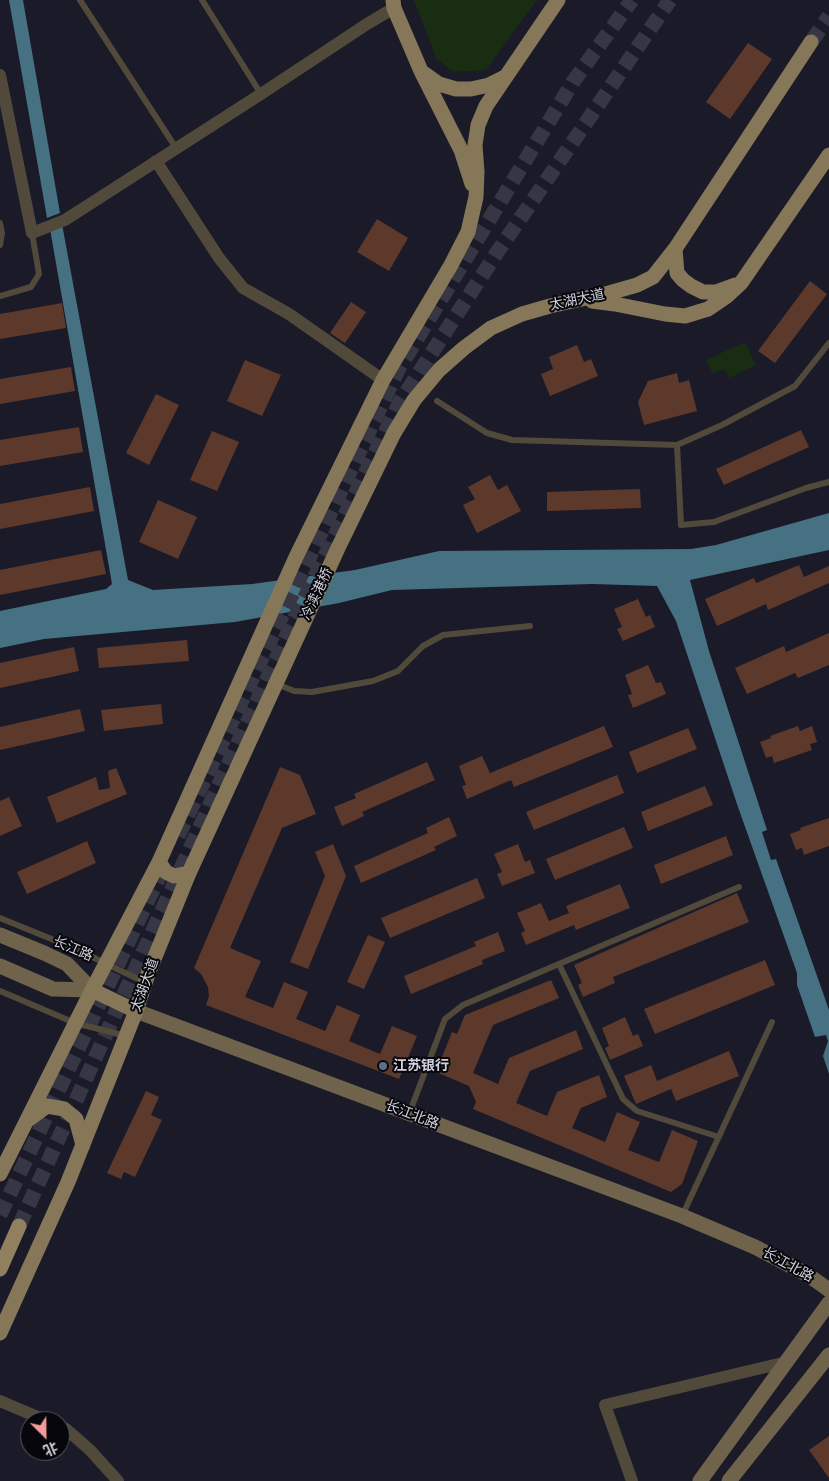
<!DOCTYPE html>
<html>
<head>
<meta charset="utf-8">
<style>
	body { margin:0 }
	#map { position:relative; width:829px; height:1481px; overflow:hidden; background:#1a1a29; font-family:"IBM Plex Sans","Noto Sans SC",sans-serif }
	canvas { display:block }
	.north { position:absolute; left:20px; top:1411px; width:50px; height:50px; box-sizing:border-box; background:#06060c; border:1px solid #585860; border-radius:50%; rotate:157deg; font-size:14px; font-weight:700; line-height:20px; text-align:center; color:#d2d2dd }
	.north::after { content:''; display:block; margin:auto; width:18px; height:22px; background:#f59b99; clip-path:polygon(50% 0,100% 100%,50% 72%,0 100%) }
</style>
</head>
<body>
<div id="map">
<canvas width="829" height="1481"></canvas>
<div class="north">北</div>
</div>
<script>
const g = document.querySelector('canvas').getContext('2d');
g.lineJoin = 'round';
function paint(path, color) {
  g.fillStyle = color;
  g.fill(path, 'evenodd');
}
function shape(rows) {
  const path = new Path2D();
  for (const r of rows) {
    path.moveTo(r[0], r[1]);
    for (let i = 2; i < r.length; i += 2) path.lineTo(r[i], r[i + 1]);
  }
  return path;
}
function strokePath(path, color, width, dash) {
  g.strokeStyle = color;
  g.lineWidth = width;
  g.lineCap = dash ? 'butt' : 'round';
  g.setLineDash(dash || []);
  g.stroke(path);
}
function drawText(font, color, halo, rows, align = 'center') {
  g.font = font + ' "IBM Plex Sans","Noto Sans SC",sans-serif';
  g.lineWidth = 4;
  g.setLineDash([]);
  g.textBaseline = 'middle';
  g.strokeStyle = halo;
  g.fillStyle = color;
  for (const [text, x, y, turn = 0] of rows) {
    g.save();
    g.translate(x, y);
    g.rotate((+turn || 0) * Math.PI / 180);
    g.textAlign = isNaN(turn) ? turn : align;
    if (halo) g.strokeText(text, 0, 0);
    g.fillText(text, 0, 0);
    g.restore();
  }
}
const green = shape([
	[414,0,537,0,486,70,453,72,436,58],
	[745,342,756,365,729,378,725,369,713,374,706,360]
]);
const water = shape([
	[9,0,23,0,60,213,47,218],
	[62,224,128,580,153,590,252,584,355,570,439,551,691,549,716,545,829,513,829,550,690,580,709,651,767,830,762,832,771,860,776,859,829,1010,829,1074,823,1056,828,1041,826,1035,815,1037,797,985,797,973,738,807,676,621,657,586,592,584,392,590,339,603,235,622,44,639,0,648,0,611,106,589,112,584,50,229]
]);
const building = shape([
	[748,43,772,59,730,119,706,102],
	[377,219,408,238,389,271,357,252],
	[810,281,827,294,775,363,758,351],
	[351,302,366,312,345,343,330,333],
	[62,303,66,328,0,339,0,314],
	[577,345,584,362,591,359,598,376,550,396,541,374,553,369,549,357],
	[245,360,281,375,262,416,227,401],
	[71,367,75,391,0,404,0,379],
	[677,373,679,383,689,380,697,411,644,425,638,402,648,381],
	[156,394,179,405,149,465,126,453],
	[79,427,83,452,0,466,0,440],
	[801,430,809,447,724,485,716,469],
	[212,431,239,442,217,491,190,480],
	[490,475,498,490,507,485,521,511,477,533,463,505,475,499,468,487],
	[90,487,94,511,0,529,0,504],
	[640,489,641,508,547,511,547,492],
	[158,500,197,517,178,559,139,542],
	[101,550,106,574,0,595,0,570],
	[799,565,804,577,829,566,829,583,768,610,766,604,717,626,705,599,754,578,756,583],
	[638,599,646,617,650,615,655,627,623,641,617,629,622,627,614,609],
	[829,633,829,665,798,678,795,673,747,694,735,668,784,646,786,652],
	[187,640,189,661,99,668,97,648],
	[74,647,79,671,0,688,0,663],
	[648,665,656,683,661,682,666,694,633,708,628,695,632,694,625,675],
	[161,704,163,724,104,731,101,710],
	[80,709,85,731,0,750,0,727],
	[604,726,613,747,514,787,511,780,467,799,462,786,466,785,459,766,482,756,490,773],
	[798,726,800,731,812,726,817,742,810,744,812,750,774,763,772,756,766,758,760,742,771,738,770,736],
	[688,728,697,749,637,773,629,752],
	[427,762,435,780,362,812,364,816,342,826,334,807,356,798,354,794],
	[280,767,300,775,316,814,282,828,230,948,261,961,245,997,273,1008,284,982,308,992,296,1019,325,1031,337,1005,360,1015,349,1041,380,1054,392,1026,417,1036,399,1079,206,1005,209,996,208,987,201,974,194,968],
	[116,768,127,794,57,823,47,797,96,777,99,790,110,788,108,771],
	[617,775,624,793,534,830,526,812],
	[705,786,713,805,648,831,641,812],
	[9,797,22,826,0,836,0,801],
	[449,817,457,836,434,847,436,850,361,883,354,866,428,833,426,828],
	[829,818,829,846,804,855,802,848,796,850,790,834,801,830,800,828],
	[624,827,633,848,555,880,546,859],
	[726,836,733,855,661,884,654,865],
	[87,841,96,863,27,894,17,872],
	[333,844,346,876,308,969,290,962,325,876,315,852],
	[518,844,525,862,530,860,535,873,502,886,497,874,502,872,494,854],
	[477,878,485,898,390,938,381,918],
	[620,884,630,908,576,930,574,925,526,945,521,933,525,931,517,913,541,903,549,921,569,913,566,906],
	[737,893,749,922,613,977,615,983,583,997,578,985,582,983,574,965],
	[498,932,505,951,482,960,483,964,411,994,404,976,476,946,474,942],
	[368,935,385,942,364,989,347,982],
	[765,960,775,985,655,1034,644,1009],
	[551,980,559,998,493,1025,473,1073,498,1084,509,1058,576,1030,583,1049,530,1071,516,1103,547,1116,557,1092,599,1075,607,1097,581,1108,572,1128,605,1142,617,1112,640,1122,628,1150,659,1162,672,1130,698,1141,682,1184,671,1192,473,1109,476,1102,469,1086,436,1072,452,1032,457,1034,465,1015],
	[625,1017,633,1036,638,1034,643,1046,610,1060,605,1048,609,1046,602,1028],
	[729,1051,739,1076,676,1101,671,1089,636,1104,624,1076,651,1065,657,1081],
	[146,1091,159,1097,151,1115,162,1120,135,1177,124,1172,121,1179,107,1173],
	[829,1436,829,1478,809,1450]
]);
const primaryTunnel = shape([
	[811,42,829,16]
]);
const trunkTunnel = shape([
	[178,836,398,370,573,82,632,0],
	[0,1215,164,866],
	[19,1226,291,626,400,402,496,254,670,0]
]);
const service = shape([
	[80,0,176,148],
	[202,0,261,94],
	[0,223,2,233,0,245],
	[0,296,31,287,39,274,32,233],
	[437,401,487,433,512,440,677,445,722,425,795,386,829,343],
	[677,445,681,525,714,522,806,488,829,482],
	[277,684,294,691,312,692,373,681,398,671,423,646,443,635,530,626],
	[0,918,76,949,144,982],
	[559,964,623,1099,637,1111,719,1137],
	[0,991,75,1023,126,1036],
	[409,1114,445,1019,463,1005,739,887],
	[682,1216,772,1022]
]);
const minor = shape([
	[0,75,32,233,65,220,261,94,367,24,394,8],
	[156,161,219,258,243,288,289,314,383,380],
	[0,1401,47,1421],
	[60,1427,66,1429,90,1450,118,1481],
	[632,1481,605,1405,787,1362]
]);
const secondary = shape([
	[0,935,44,953,67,964,92,990],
	[0,966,53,989,92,990],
	[136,1011,682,1216,755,1247,808,1275,829,1290],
	[700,1481,829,1303],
	[729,1481,829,1355]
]);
const primary = shape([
	[393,0,394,8,421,71,461,150,472,184],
	[425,74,439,84,456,89,471,89,489,85,505,77],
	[675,249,677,273,683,280,691,286,703,292,716,292,735,285],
	[592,301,615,304,665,314,685,316,708,309,727,296,741,283,829,155],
	[159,862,166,872,174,876,189,873],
	[92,990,136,1011],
	[28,1120,47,1106,64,1109,76,1119,83,1145],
	[0,1174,92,990,159,862,296,557,383,380,451,265,468,232,476,197,477,172,475,145,478,125,486,106,558,0],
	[0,1333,68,1182,136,1011,148,974,189,873,338,548,394,433,414,400,439,370,464,348,491,328,522,314,550,306,609,293,637,285,653,277,675,249,811,42]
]);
const trunk = shape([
	[0,1269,19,1226]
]);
const markers = [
	[383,1066,5,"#5c6f8a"]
];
const streetNames = [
	["太湖大道",577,300,-12],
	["冷渎港桥",317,594,-65],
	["长江路",73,949,23],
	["太湖大道",145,985,-70],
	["长江北路",412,1115,21],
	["长江北路",788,1265,29]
];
const poiNames = [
	["江苏银行",393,1066]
];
paint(green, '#182d11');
paint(water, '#457183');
paint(building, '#5d392c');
strokePath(primaryTunnel, '#363644', 15, [15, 8]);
strokePath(trunkTunnel, '#363644', 15, [15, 8]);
strokePath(service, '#514a3b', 6);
strokePath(minor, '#514a3b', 12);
strokePath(secondary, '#6f634c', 15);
strokePath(primary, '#867759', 15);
strokePath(trunk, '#90805e', 15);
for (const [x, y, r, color] of markers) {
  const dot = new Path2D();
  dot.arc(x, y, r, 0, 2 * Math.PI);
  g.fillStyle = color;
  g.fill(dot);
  strokePath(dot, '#06060c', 2);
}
drawText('14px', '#d2d2dd', '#06060c', streetNames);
drawText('bold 14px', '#d2d2dd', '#06060c', poiNames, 'left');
</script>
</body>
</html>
